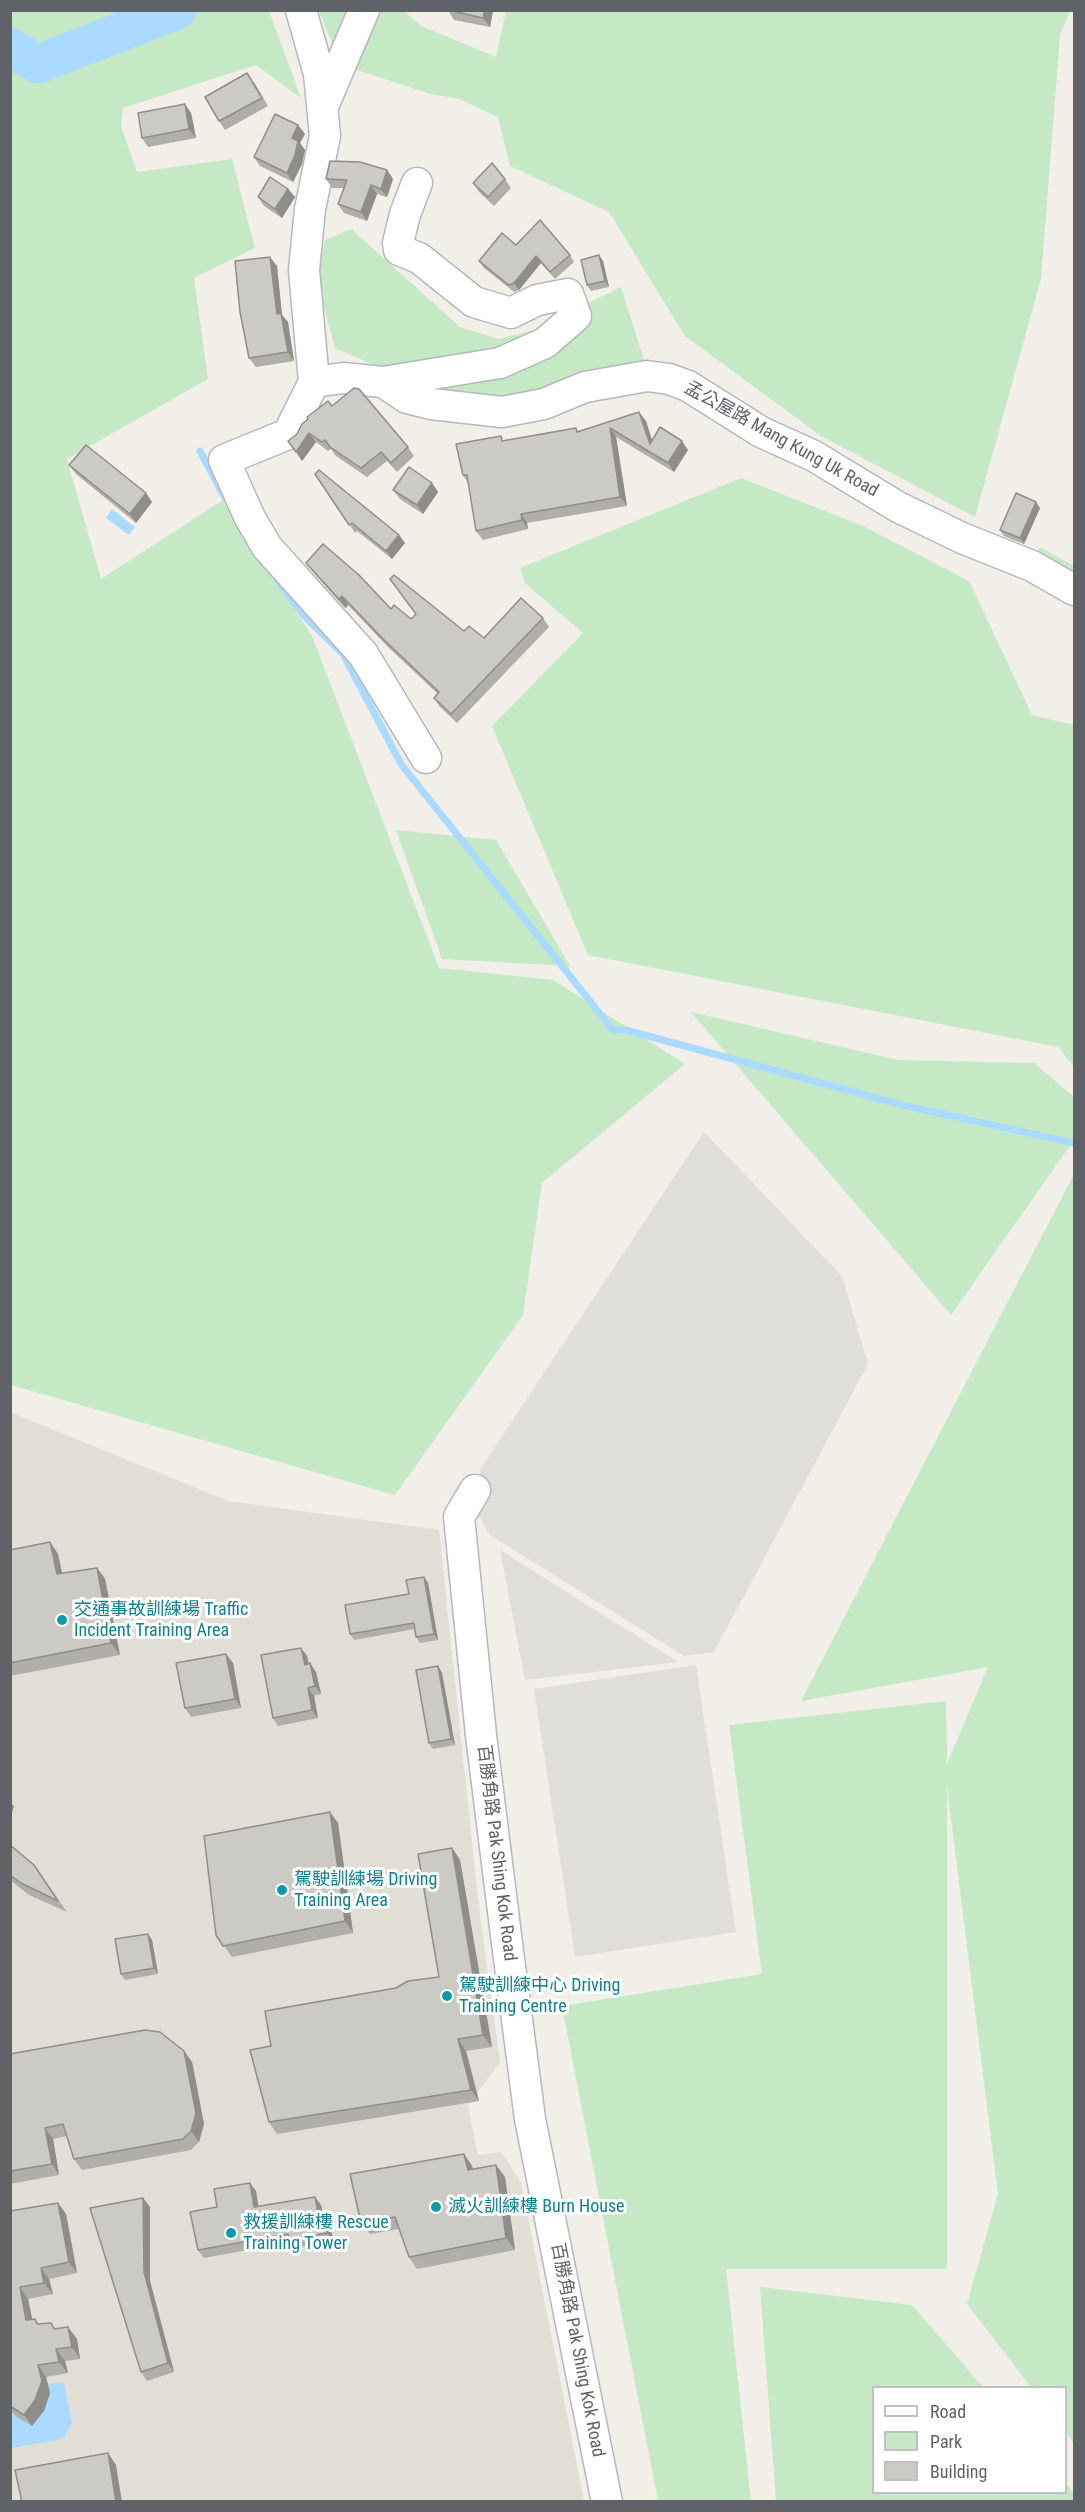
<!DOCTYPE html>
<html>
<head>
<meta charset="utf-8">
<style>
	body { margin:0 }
	#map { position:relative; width:1085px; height:2512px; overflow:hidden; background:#f1efe8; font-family:"Roboto Condensed",sans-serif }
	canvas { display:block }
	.frame { position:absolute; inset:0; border:12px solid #5f6368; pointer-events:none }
	.legend { position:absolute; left:872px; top:2386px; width:195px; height:108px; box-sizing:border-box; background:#fff; border:2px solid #bfc1c3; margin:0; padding:8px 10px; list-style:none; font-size:18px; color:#5f6368 }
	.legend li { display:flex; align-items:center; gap:12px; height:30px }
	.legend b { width:30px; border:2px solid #bfc1c3 }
</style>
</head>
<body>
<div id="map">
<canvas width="1085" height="2512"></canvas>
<div class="frame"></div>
<ul class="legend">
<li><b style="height:8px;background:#fff"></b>Road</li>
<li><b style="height:16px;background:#c5e8c5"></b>Park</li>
<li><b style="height:16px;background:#cccac5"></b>Building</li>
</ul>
</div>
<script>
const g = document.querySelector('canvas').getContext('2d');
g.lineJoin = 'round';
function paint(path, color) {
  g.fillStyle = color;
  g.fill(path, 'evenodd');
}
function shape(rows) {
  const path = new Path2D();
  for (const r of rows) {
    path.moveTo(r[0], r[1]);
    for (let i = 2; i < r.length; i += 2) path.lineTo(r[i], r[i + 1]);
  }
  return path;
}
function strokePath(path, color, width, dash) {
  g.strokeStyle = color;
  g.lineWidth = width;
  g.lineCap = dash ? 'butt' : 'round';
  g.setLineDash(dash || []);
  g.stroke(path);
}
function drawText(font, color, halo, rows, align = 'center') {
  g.font = font + ' "Roboto Condensed","Noto Sans TC",sans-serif';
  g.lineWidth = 6;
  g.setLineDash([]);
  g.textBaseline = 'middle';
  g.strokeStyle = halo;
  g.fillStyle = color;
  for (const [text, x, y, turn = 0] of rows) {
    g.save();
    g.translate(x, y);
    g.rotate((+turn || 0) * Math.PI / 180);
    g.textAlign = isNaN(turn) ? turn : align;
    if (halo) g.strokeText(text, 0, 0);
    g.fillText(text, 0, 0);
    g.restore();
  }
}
const industrial = shape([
	[704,1132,842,1276,868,1364,714,1652,684,1656,490,1535,469,1500,475,1490,481,1468],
	[500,1550,678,1662,525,1680],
	[696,1665,736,1932,575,1957,534,1689]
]);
const education = shape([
	[10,1412,228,1501,439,1530,478,1899,500,2062,468,2106,478,2155,501,2152,521,2182,584,2501,11,2501]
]);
const green = shape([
	[10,11,269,11,301,98,256,65,123,108,121,126,137,172,232,159,255,248,194,278,208,379,67,459,101,579,223,500,312,636,439,968,553,980,685,1064,542,1183,523,1315,395,1495,11,1385],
	[319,11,404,11,421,26,496,57,506,11,1070,11,1060,35,1041,279,975,517,821,436,685,336,609,212,510,166,498,117,459,99,431,94,341,65],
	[351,229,460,327,499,339,534,330,621,287,644,360,543,393,490,403,425,387,335,348,317,281,325,240],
	[741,478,863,526,969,581,1032,715,1074,725,1074,1067,1058,1047,588,955,492,726,583,633,525,583,520,568],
	[1040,547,1074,566,1067,579,1033,561],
	[396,830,496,840,570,966,442,959],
	[691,1012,898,1060,1034,1063,1074,1097,1074,1140,951,1315],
	[1074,1174,1074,2444,1066,2432,1066,2388,1031,2387,967,2304,998,2194,947,1786,947,2269,726,2269,751,2501,658,2501,562,2006,762,1974,729,1725,946,1701,947,1764,988,1667,801,1701],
	[760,2287,912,2305,983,2387,874,2388,874,2492,1066,2492,1066,2483,1074,2494,1074,2501,776,2501]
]);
const water = shape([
	[112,509,135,527,129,535,106,518],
	[64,2382,72,2424,63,2439,11,2448,10,2410,33,2426,44,2411,50,2393,48,2384]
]);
const stream = shape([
	[200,451,225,498],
	[278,581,304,616,343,654,401,764,613,1030,626,1030,906,1106,1074,1143]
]);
const river = shape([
	[10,47,38,64,177,10]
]);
const minor = shape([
	[301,10,319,74,325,136,310,209,304,270,314,382],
	[324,104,364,10],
	[314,382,343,378,383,382,407,398,431,404,502,412,544,404,585,387,647,376,669,379,688,386,761,432,814,456,898,507,962,538,1032,566,1074,590],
	[314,382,288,434,224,460,250,518,267,547,363,654,426,758],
	[383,382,500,363,545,343,576,316,568,294,537,300,511,313,474,302,419,258,399,250,398,243,405,214,417,183],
	[475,1490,459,1517,481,1735,507,1943,530,2119,607,2502]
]);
const wall = shape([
	[442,10,493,10,490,27,454,20,449,12],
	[254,82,268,106,225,130,219,121],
	[191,113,196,138,148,147,142,138],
	[298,125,305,134,300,143,305,150,302,164,293,182,260,166,254,157],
	[387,170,393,179,387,197,377,194,367,221,344,213,338,204,344,188,332,188,326,179],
	[505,179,511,188,494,206,479,192,473,183],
	[288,189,295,197,282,218,264,206,258,197],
	[516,245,570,255,574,262,555,279,541,263,519,290,514,292,484,268,479,261],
	[599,255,603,261,609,287,591,291,587,285],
	[277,266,282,315,288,322,294,361,256,367,249,358],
	[332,406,408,447,414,456,397,472,387,461,367,477,336,456,331,449,328,451,316,442,302,461,297,434],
	[646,421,652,440,688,450,674,472,616,437,627,506,527,523,528,529,483,540,476,531,468,483,463,475,505,441,579,431],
	[69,465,146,493,152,502,136,523,76,474],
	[315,474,399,535,405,543,392,559,357,531,355,533],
	[432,483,438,492,423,514,400,499,393,490],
	[1040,508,1024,544,1004,536,1000,530],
	[306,563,411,619,464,631,484,638,543,618,549,627,457,723,440,707,434,698,438,694,388,647,348,605,346,608,344,607,313,572],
	[50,1542,58,1554,62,1573,97,1568,105,1579,120,1655,10,1676,10,1550],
	[424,1577,428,1583,438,1640,420,1643,416,1637,415,1629,354,1640,350,1634,409,1594],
	[301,1648,307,1656,309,1664,316,1672,321,1694,314,1696,318,1718,278,1726,273,1718],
	[233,1663,241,1708,191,1717,185,1708],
	[438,1666,442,1673,455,1745,433,1749,429,1743],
	[338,1823,353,1933,232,1957,216,1935],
	[10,1845,34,1865,67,1912,29,1895,10,1880],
	[452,1848,460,1860,492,2047,466,2051,479,2101,277,2134,269,2122,271,2046,396,1988,439,1977],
	[148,1934,152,1940,158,1974,125,1980,121,1974],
	[184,2051,192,2062,204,2124,199,2142,191,2150,82,2170,74,2159,67,2136,53,2139,59,2175,10,2184,10,2054],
	[464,2154,472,2166,473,2169,505,2177,515,2250,417,2269,409,2257,399,2229,370,2234,361,2223],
	[256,2191,258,2206,321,2205,322,2212,330,2220,333,2241,295,2248,291,2242,204,2258,198,2250,217,2207],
	[143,2198,150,2207,150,2281,174,2372,147,2381,141,2372],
	[58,2203,66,2214,77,2273,49,2279,53,2294,28,2299,32,2319,35,2319,39,2324,51,2323,56,2329,68,2327,77,2339,80,2359,65,2361,68,2373,46,2377,50,2393,44,2411,32,2426,17,2417,10,2410,10,2211]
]);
const shadedWall = shape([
	[485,10,493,10,490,27,483,18],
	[185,104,191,113,196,138,189,129],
	[298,125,305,134,300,143,305,150,302,164,293,182,287,173,292,138],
	[387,170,393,179,387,197,381,189],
	[371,185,377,194,367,221,361,212],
	[288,189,295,197,282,218,275,209],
	[599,255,603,261,609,287,605,281],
	[536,256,541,263,519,290,514,283],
	[270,257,277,266,282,315,288,322,294,361,288,352,277,314],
	[639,412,646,421,656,453,650,444],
	[610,428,616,437,627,506,620,497],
	[309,433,316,442,302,461,296,452],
	[682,441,688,450,674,472,668,463],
	[432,483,438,492,423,514,417,505],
	[146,493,152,502,136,523,130,514],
	[1036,502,1040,508,1024,544,1020,538],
	[521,514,527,523,528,529,522,520],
	[399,535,405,543,392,559,386,551],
	[342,596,348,605,346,608,339,599],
	[50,1542,58,1554,65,1586,57,1574],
	[97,1568,105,1579,120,1655,111,1643],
	[424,1577,428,1583,438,1640,434,1634],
	[301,1648,307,1656,310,1673,305,1665],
	[226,1654,233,1663,241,1708,235,1699],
	[310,1663,316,1672,321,1694,315,1686],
	[438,1666,442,1673,455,1745,451,1739],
	[308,1688,314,1696,318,1718,312,1710],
	[10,1802,14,1806,10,1820],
	[330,1812,338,1823,353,1933,345,1921],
	[452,1848,460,1860,492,2047,483,2035],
	[148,1934,152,1940,158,1974,154,1968],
	[458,2039,466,2051,479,2101,471,2090],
	[184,2051,192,2062,204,2124,199,2142,191,2131],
	[45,2128,53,2139,59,2175,52,2164],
	[464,2154,472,2166,476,2182,468,2170],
	[496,2165,505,2177,515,2250,506,2238],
	[250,2183,256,2191,260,2215,254,2207],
	[315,2197,321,2205,324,2221,318,2213],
	[143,2198,150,2207,150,2281,174,2372,168,2363,144,2272],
	[58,2203,66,2214,77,2273,69,2262],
	[324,2212,330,2220,333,2241,327,2233],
	[41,2268,49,2279,53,2294,44,2283],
	[20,2287,28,2299,35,2332,26,2320],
	[68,2327,77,2339,80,2359,72,2347],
	[56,2349,65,2361,68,2373,59,2362],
	[38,2365,46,2377,50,2393,44,2411,32,2426,24,2415],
	[108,2453,116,2465,122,2502,116,2502]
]);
const building = shape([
	[448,10,485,10,483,18,448,10],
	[247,73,262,98,219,121,205,97,247,73],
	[185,104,189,129,142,138,138,113,185,104],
	[275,114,298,125,292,138,298,141,295,155,287,173,254,157,275,114],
	[330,161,360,162,387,170,381,189,371,185,361,212,338,204,347,180,326,179,330,161],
	[492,163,505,179,488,197,473,183,492,163],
	[270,177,288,189,275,209,258,197,270,177],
	[540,220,570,255,550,272,536,256,514,283,509,285,479,261,502,233,516,245,540,220],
	[599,255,605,281,587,285,581,260,599,255],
	[270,257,277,314,281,313,288,352,249,358,240,312,235,261,270,257],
	[354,388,359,389,408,447,391,463,381,452,361,468,330,447,325,440,322,442,309,433,296,452,288,441,297,434,302,424,308,419,307,417,328,401,332,406,354,388],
	[639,412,650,444,660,427,682,441,668,463,610,428,620,497,521,514,522,520,476,531,467,475,463,475,456,444,501,436,502,441,576,428,577,432,639,412],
	[86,445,146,493,130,514,69,465,86,445],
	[409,467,432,483,417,505,393,490,409,467],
	[319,470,399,535,386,551,352,523,349,525,315,474,319,470],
	[1016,493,1036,502,1020,538,1000,530,1016,493],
	[323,544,359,575,391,609,394,605,411,619,416,614,390,579,394,575,464,631,469,626,484,638,521,598,543,618,451,714,434,698,439,692,382,638,342,596,339,599,338,598,306,563,323,544],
	[50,1542,57,1574,97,1568,111,1643,10,1663,10,1550,50,1542],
	[424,1577,434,1634,416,1637,414,1623,350,1634,345,1605,409,1594,406,1580,424,1577],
	[301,1648,305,1665,310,1663,315,1686,308,1688,312,1710,273,1718,261,1655,301,1648],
	[226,1654,235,1699,185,1708,176,1663,226,1654],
	[438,1666,451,1739,429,1743,416,1670,438,1666],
	[330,1812,345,1921,223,1946,216,1935,204,1836,330,1812],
	[10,1845,34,1865,58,1901,21,1883,10,1875,10,1845],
	[452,1848,483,2035,458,2039,471,2090,269,2122,250,2050,271,2046,265,2011,396,1988,408,1981,439,1977,418,1854,452,1848],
	[148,1934,154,1968,121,1974,115,1939,148,1934],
	[145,2030,160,2032,184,2051,196,2113,191,2131,183,2139,74,2159,63,2124,45,2128,52,2164,10,2171,10,2054,145,2030],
	[464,2154,468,2170,496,2165,506,2238,409,2257,395,2217,361,2223,350,2174,464,2154],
	[250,2183,254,2207,315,2197,318,2213,324,2212,327,2233,289,2239,288,2234,198,2250,190,2212,217,2207,214,2189,250,2183],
	[143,2198,144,2272,168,2363,141,2372,90,2208,143,2198],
	[58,2203,69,2262,41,2268,44,2283,20,2287,26,2320,35,2319,37,2324,51,2323,54,2329,68,2327,72,2347,56,2349,59,2362,38,2365,42,2381,35,2400,24,2415,10,2406,10,2211,58,2203],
	[108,2453,116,2502,22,2502,15,2470,108,2453]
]);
const markers = [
	[62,1620,6,"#0f9aa8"],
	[282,1890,6,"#0f9aa8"],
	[447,1996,6,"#0f9aa8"],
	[436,2207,6,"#0f9aa8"],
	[231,2233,6,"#0f9aa8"]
];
const streetNames = [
	["孟公屋路 Mang Kung Uk Road",781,440,29],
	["百勝角路 Pak Shing Kok Road",496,1853,83],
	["百勝角路 Pak Shing Kok Road",577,2350,79]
];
const cultureNames = [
	["交通事故訓練場 Traffic",74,1610],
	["Incident Training Area",74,1631],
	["駕駛訓練場 Driving",294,1880],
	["Training Area",294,1901],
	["駕駛訓練中心 Driving",459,1986],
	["Training Centre",459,2007],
	["滅火訓練樓 Burn House",448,2207],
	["救援訓練樓 Rescue",243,2223],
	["Training Tower",243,2244]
];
paint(industrial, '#e0deda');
paint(education, '#e1ded6');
paint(green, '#c5e8c5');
paint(water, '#aadaff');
strokePath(stream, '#aadaff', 7);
strokePath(river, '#aadaff', 39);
strokePath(minor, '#b5b8bc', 33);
strokePath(minor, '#fff', 30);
paint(wall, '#afaea9');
paint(shadedWall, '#8f8d8a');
paint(building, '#cccac5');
strokePath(building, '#8f8d8a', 1.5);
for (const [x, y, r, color] of markers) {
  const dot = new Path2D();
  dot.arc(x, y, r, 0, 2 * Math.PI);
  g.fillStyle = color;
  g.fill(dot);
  strokePath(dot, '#fff', 2);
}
drawText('18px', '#5f6368', '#fff', streetNames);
drawText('18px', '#0d838f', '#fff', cultureNames, 'left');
</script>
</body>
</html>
